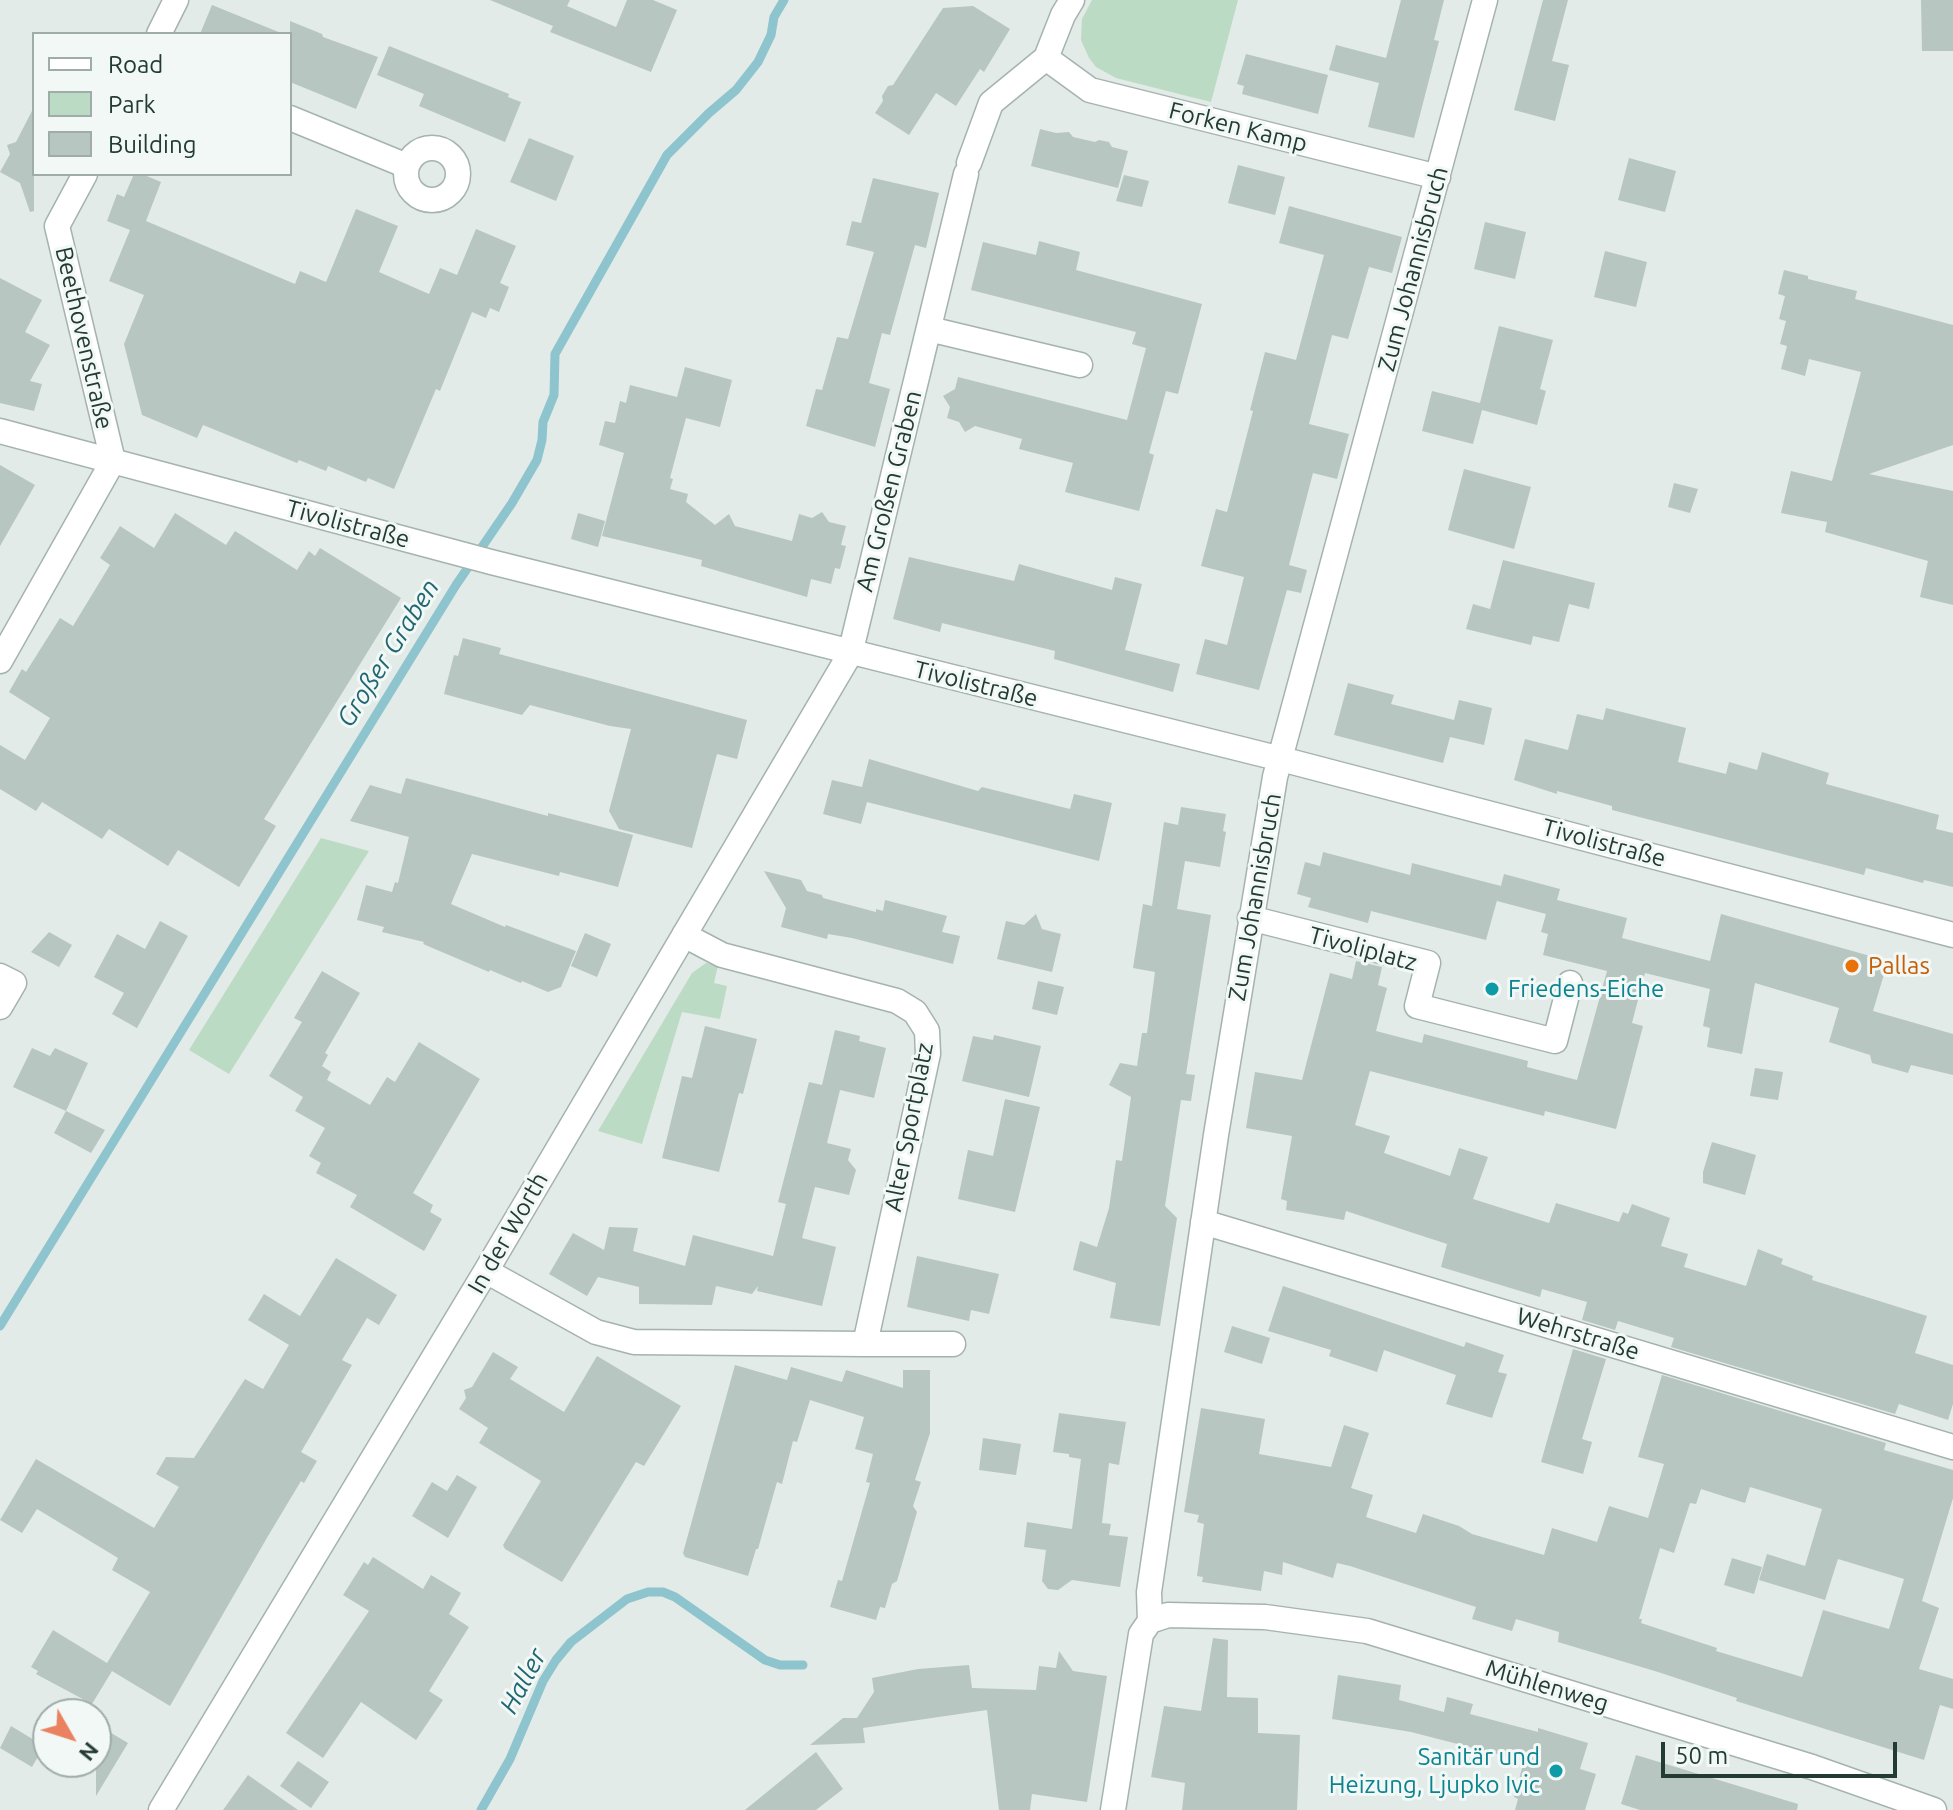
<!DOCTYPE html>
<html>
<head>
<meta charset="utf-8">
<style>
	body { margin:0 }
	#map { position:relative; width:1953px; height:1810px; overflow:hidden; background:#e2ebe7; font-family:Ubuntu,sans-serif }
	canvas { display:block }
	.legend { position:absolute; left:32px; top:32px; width:260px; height:144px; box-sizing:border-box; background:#f2f8f5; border:2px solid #9faca8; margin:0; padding:10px 14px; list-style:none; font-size:24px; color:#233b34 }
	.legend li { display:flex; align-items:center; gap:16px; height:40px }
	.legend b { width:40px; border:2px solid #9faca8 }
	.north { position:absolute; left:32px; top:1698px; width:80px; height:80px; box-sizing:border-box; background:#f2f8f5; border:2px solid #9faca8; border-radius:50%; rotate:129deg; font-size:22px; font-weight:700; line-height:32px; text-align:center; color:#233b34 }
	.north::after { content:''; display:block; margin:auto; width:28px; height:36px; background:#ea8161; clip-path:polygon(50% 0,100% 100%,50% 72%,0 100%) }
	.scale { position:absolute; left:1661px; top:1742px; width:236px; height:36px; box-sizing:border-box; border:4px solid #233b34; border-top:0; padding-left:10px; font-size:24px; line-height:28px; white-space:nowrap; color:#233b34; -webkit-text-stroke:6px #f2f8f5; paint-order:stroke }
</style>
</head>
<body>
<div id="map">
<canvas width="1953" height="1810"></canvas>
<ul class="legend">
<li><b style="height:10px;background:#fff"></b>Road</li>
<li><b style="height:22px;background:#bcdbc4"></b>Park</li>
<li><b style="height:22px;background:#b7c6c0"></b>Building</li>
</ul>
<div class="north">N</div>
<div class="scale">50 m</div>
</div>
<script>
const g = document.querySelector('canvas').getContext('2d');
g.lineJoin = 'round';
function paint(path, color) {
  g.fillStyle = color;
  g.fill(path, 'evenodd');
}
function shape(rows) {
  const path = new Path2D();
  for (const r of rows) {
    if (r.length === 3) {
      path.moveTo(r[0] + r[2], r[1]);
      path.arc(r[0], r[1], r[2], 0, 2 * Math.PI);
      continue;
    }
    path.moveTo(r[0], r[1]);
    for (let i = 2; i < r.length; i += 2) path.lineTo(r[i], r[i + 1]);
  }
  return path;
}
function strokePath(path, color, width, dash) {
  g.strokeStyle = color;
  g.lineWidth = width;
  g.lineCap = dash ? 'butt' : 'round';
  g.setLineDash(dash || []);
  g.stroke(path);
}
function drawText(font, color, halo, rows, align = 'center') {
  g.font = font + ' Ubuntu,sans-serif';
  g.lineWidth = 6;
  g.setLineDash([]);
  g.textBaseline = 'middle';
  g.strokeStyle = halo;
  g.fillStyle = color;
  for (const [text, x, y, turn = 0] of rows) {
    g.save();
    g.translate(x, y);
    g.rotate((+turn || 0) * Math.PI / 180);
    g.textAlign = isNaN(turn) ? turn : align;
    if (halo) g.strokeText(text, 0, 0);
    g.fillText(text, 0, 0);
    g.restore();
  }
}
const green = shape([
	[1092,0,1238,0,1211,102,1116,78,1096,67,1089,58,1081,40,1082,19],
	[321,838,369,851,229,1074,189,1050],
	[706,963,718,965,714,983,727,986,720,1019,682,1012,642,1144,598,1131,692,973]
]);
const stream = shape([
	[0,1326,456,585,512,503,537,460,542,440,543,422,554,395,555,354,667,155,709,113,736,90,758,62,771,35,774,17,784,0],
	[481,1810,510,1759,543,1681,556,1660,571,1642,627,1599,648,1592,663,1592,675,1597,765,1660,780,1665,803,1665]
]);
const building = shape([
	[490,0,570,0,567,6,616,27,627,0,653,0,677,10,651,72,550,32,553,26],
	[1401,0,1444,0,1434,40,1439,41,1414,138,1368,127,1379,83,1329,70,1336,45,1386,58],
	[1543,0,1568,0,1552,61,1569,65,1555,121,1514,110],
	[1921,0,1953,0,1953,51,1922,51],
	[212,5,281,33,281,34,200,34],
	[973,6,1010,29,984,72,980,69,956,106,936,93,909,135,875,113,883,101,882,96,888,86,893,85,943,8],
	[290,21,322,34,323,37,378,57,356,109,290,82],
	[389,46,509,94,508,97,521,102,505,142,419,106,424,94,377,75],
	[1246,54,1328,75,1318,114,1242,94,1244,86,1237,84],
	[34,107,34,211,30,212,20,183,0,172,10,154,7,145,16,142],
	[1040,129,1056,133,1069,132,1073,137,1095,142,1099,140,1109,142,1112,147,1128,151,1118,188,1031,166],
	[529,138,574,156,556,201,510,182],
	[1629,158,1676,171,1665,212,1618,200],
	[1238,165,1285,177,1275,215,1228,203],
	[134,174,142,174,161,182,146,221,295,284,300,271,326,282,356,209,398,226,379,272,429,294,440,268,457,275,476,229,516,246,500,283,509,287,499,312,490,308,486,318,472,312,440,391,436,389,394,489,368,478,366,482,328,466,326,471,299,460,297,463,203,425,197,438,142,415,124,344,144,295,109,281,130,230,107,221,117,194,124,197],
	[1124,175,1149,181,1142,207,1116,201],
	[873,178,939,193,926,248,915,245,890,335,882,333,869,383,890,389,875,447,806,426,816,389,822,390,837,337,848,339,874,252,846,245,852,221,861,223],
	[1289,206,1402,237,1392,273,1369,267,1348,339,1332,335,1309,424,1349,434,1337,479,1313,473,1289,565,1307,570,1301,593,1287,590,1259,690,1196,674,1205,639,1227,645,1244,577,1201,566,1216,509,1227,512,1253,411,1250,410,1265,352,1296,360,1324,255,1279,243],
	[1485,222,1526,232,1515,279,1474,269],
	[1039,241,1080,252,1076,270,1202,304,1178,394,1166,391,1149,453,1154,455,1139,511,1065,492,1073,463,1019,449,1022,439,975,426,965,432,959,422,947,418,950,407,943,396,955,389,958,377,1127,420,1146,348,1132,344,1136,332,971,290,983,242,1036,255],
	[1605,251,1647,262,1636,307,1594,297],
	[1784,270,1808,276,1808,279,1857,291,1855,299,1953,325,1953,445,1869,474,1953,491,1953,605,1920,597,1928,561,1825,532,1827,522,1781,513,1791,471,1832,481,1861,372,1809,359,1805,376,1781,369,1787,346,1780,344,1786,321,1779,319,1785,296,1778,294],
	[0,278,42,300,25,332,50,345,30,381,42,384,34,411,0,403],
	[1499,326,1553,340,1540,389,1546,391,1537,425,1482,410,1473,444,1422,431,1432,391,1480,403],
	[685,367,732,380,720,427,686,418,670,478,673,479,670,489,688,494,686,502,715,525,729,514,735,526,792,541,799,514,812,518,822,512,829,522,846,526,841,545,846,546,840,569,835,568,831,584,811,579,807,597,701,566,702,560,602,536,624,453,599,445,605,421,615,423,620,401,626,403,630,385,677,397],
	[0,465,35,485,0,546],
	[1464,469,1531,487,1514,549,1448,530],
	[1674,483,1698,489,1690,513,1668,507],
	[175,513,226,545,235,531,297,570,309,551,315,556,320,548,401,598,264,819,276,826,239,887,178,850,168,866,109,829,102,839,42,802,36,811,0,789,0,745,25,760,50,718,9,692,22,669,26,672,60,618,73,626,110,565,100,558,120,526,154,548],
	[578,513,605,521,598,547,571,539],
	[909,557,1014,581,1019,564,1112,590,1115,577,1142,584,1125,650,1180,664,1173,692,1054,659,1055,651,942,623,940,632,893,619],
	[1503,560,1595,583,1589,609,1569,604,1559,642,1533,636,1531,645,1466,629,1473,604,1490,609],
	[463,638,501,648,499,654,747,720,737,759,717,754,692,848,619,829,609,811,631,729,610,726,530,705,522,715,444,694,454,655,458,656],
	[1348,683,1394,695,1391,704,1454,720,1459,700,1492,708,1484,745,1450,737,1443,763,1334,735],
	[1606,708,1686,728,1678,762,1726,774,1729,762,1757,770,1762,752,1829,773,1826,784,1939,815,1936,829,1953,833,1953,887,1924,880,1923,883,1866,868,1864,875,1612,810,1612,806,1557,791,1557,794,1514,780,1525,739,1568,750,1577,714,1603,720],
	[869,759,978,791,982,787,1070,809,1074,794,1112,803,1099,861,867,802,861,824,823,814,832,780,862,787],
	[406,778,548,816,548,813,633,835,618,887,560,872,559,876,472,854,451,904,505,927,506,925,576,951,561,987,548,992,522,981,521,983,490,970,489,972,423,944,424,942,382,932,384,927,357,920,366,885,392,892,395,882,398,883,409,837,350,821,370,785,401,794],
	[1181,807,1226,814,1223,831,1226,832,1220,867,1185,861,1177,909,1211,915,1186,1074,1195,1075,1191,1101,1181,1100,1165,1206,1177,1218,1160,1326,1110,1318,1116,1283,1073,1270,1080,1241,1097,1247,1109,1208,1116,1160,1122,1161,1131,1097,1109,1085,1120,1063,1137,1066,1142,1033,1147,1033,1155,972,1133,968,1143,904,1152,906,1164,822,1178,825],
	[1323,852,1410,875,1412,863,1501,886,1486,940,1371,911,1368,923,1308,907,1311,898,1297,894,1305,862,1320,866],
	[764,871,801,880,807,891,822,895,823,898,876,912,876,909,883,911,885,900,947,916,942,932,960,936,953,964,852,938,828,934,827,939,781,927,786,908],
	[1504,874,1560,889,1557,900,1627,918,1622,938,1710,961,1721,914,1888,961,1873,1011,1953,1034,1953,1075,1911,1065,1908,1073,1872,1063,1870,1055,1829,1042,1839,1008,1755,983,1742,1054,1707,1047,1710,1028,1703,1026,1710,989,1645,973,1632,1023,1643,1026,1616,1129,1545,1111,1544,1116,1370,1071,1355,1125,1390,1136,1384,1153,1450,1176,1459,1148,1488,1157,1473,1199,1549,1223,1556,1203,1619,1222,1623,1212,1628,1214,1632,1204,1670,1218,1661,1246,1688,1254,1684,1267,1746,1286,1758,1249,1783,1259,1781,1264,1813,1276,1812,1280,1927,1316,1915,1353,1953,1365,1953,1404,1948,1420,1899,1404,1895,1414,1671,1347,1674,1338,1618,1321,1615,1330,1582,1320,1587,1302,1542,1289,1540,1297,1441,1267,1447,1244,1346,1211,1344,1220,1286,1210,1287,1201,1281,1199,1292,1136,1246,1128,1255,1072,1302,1080,1330,973,1352,979,1356,961,1382,967,1378,985,1387,988,1376,1031,1422,1043,1424,1034,1528,1061,1527,1067,1577,1080,1607,971,1543,955,1548,934,1541,932,1546,914,1497,901],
	[1036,914,1042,929,1061,934,1052,972,997,959,1006,921,1024,925],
	[160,921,188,936,137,1028,112,1014,124,993,94,977,117,934,145,949],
	[49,932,72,945,59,967,31,952],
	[585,933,611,944,597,977,571,966],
	[322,971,360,993,325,1053,328,1055,322,1066,331,1072,327,1080,370,1105,387,1077,395,1082,419,1042,480,1079,413,1193,433,1205,430,1212,442,1219,424,1251,350,1207,357,1195,316,1173,321,1163,309,1156,325,1128,295,1111,303,1097,269,1076,302,1022,294,1018],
	[1038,981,1064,987,1057,1015,1032,1009],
	[705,1026,757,1039,743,1094,739,1093,719,1172,662,1158,682,1076,692,1078],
	[835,1030,860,1036,859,1041,886,1048,874,1098,840,1090,827,1143,851,1149,848,1160,856,1170,849,1195,815,1187,802,1238,836,1247,822,1306,757,1291,758,1286,752,1294,716,1286,712,1305,639,1304,639,1287,598,1277,587,1296,549,1274,573,1233,604,1250,609,1227,638,1228,633,1251,685,1266,693,1235,773,1256,786,1204,778,1202,809,1082,822,1085],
	[994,1035,1041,1046,1029,1097,962,1081,973,1036,993,1040],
	[32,1048,50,1056,55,1048,88,1063,66,1111,105,1130,91,1153,54,1133,66,1111,13,1087],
	[1755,1068,1783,1072,1778,1100,1750,1096],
	[1005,1099,1040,1107,1015,1212,958,1199,968,1150,993,1156],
	[1712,1142,1756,1155,1745,1195,1703,1183,1703,1172],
	[917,1256,999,1274,989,1314,971,1310,969,1321,907,1307],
	[336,1258,397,1295,379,1325,367,1318,342,1360,352,1365,301,1452,317,1461,304,1483,301,1481,268,1536,170,1706,112,1671,92,1704,36,1674,38,1671,31,1667,53,1630,107,1663,150,1592,112,1570,118,1558,37,1509,22,1533,0,1520,36,1459,154,1528,179,1487,156,1474,166,1457,194,1458,245,1379,263,1389,289,1345,248,1320,264,1294,300,1316],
	[1283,1286,1464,1347,1466,1342,1504,1355,1498,1372,1507,1374,1492,1418,1446,1404,1456,1375,1384,1350,1377,1372,1329,1356,1331,1350,1268,1331],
	[1232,1326,1270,1338,1262,1364,1224,1352],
	[1573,1349,1606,1359,1582,1439,1592,1442,1583,1474,1541,1462],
	[493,1352,518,1367,510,1379,564,1412,597,1356,681,1406,644,1466,636,1462,562,1582,505,1549,503,1545,541,1481,479,1443,488,1428,459,1409,466,1398,464,1390,472,1387],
	[735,1365,787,1380,791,1367,842,1382,846,1370,903,1388,903,1370,930,1370,930,1433,915,1480,921,1482,913,1506,917,1512,897,1581,892,1584,885,1608,880,1607,876,1620,830,1607,838,1580,842,1581,870,1483,866,1482,873,1454,855,1449,864,1417,810,1400,797,1442,793,1441,782,1484,777,1482,758,1549,756,1549,748,1576,685,1557,683,1553],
	[1662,1375,1886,1443,1884,1450,1953,1470,1953,1498,1922,1601,1939,1608,1919,1669,1953,1679,1953,1709,1940,1705,1924,1760,1736,1701,1737,1698,1658,1672,1558,1642,1559,1632,1516,1619,1512,1631,1472,1619,1476,1607,1350,1566,1337,1563,1333,1578,1283,1562,1282,1575,1264,1571,1261,1591,1202,1582,1203,1577,1197,1576,1204,1524,1197,1522,1199,1515,1184,1512,1201,1408,1265,1419,1259,1454,1331,1467,1344,1425,1369,1433,1351,1488,1373,1495,1366,1517,1416,1533,1423,1514,1459,1526,1472,1534,1544,1555,1552,1528,1597,1542,1609,1506,1648,1518,1664,1464,1638,1457],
	[1750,1487,1822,1509,1805,1566,1767,1554,1759,1580,1825,1600,1838,1559,1904,1579,1889,1629,1823,1610,1802,1677,1716,1651,1717,1648,1641,1623,1642,1619,1639,1619,1660,1548,1674,1553,1690,1503,1696,1504,1701,1489,1745,1503],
	[1059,1413,1126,1422,1119,1465,1109,1463,1102,1523,1111,1524,1109,1535,1128,1537,1120,1587,1072,1580,1058,1590,1048,1589,1042,1581,1046,1550,1024,1547,1027,1522,1072,1529,1081,1459,1069,1457,1069,1454,1053,1452],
	[983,1438,1021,1444,1016,1475,979,1470],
	[457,1475,477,1487,448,1538,412,1516,432,1482,447,1491],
	[373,1557,423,1589,431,1575,461,1593,449,1614,469,1627,429,1691,443,1700,416,1740,361,1702,323,1758,286,1733,369,1611,343,1595,364,1562,368,1565],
	[1732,1558,1762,1567,1754,1594,1724,1585],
	[1213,1638,1228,1640,1227,1697,1258,1698,1258,1733,1300,1735,1297,1810,1182,1810,1185,1783,1151,1777,1164,1706,1201,1711],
	[1059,1651,1073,1671,1107,1676,1087,1802,1032,1794,1030,1810,999,1810,987,1710,863,1728,865,1743,810,1745,843,1718,857,1718,874,1692,872,1678,918,1669,969,1665,972,1688,1036,1690,1039,1666,1056,1668],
	[1338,1675,1401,1685,1399,1700,1444,1712,1447,1697,1473,1704,1470,1714,1538,1732,1538,1728,1588,1743,1580,1769,1596,1774,1585,1810,1515,1810,1518,1799,1514,1797,1524,1761,1411,1732,1332,1719],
	[96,1724,128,1743,96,1796],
	[11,1726,44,1746,32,1767,0,1748],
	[816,1752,843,1789,816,1810,745,1810],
	[1636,1755,1798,1804,1797,1810,1640,1810,1621,1804],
	[298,1761,329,1782,311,1808,280,1786],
	[248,1775,298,1810,223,1810]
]);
const minor = shape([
	[1072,0,1063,15,1046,58,1090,90,1438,177],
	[159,34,176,0],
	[290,118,407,166],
	[432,174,26],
	[969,163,991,103,1046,58],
	[85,174,57,226,113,461],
	[929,329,1080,365],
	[0,431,491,562,1281,759,1953,935],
	[0,661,113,461],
	[1250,918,1428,963,1417,1006,1555,1041,1570,983],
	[0,976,14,983,0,1007],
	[1203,1222,1953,1447],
	[486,1271,596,1332,634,1342,865,1344,928,1054,927,1031,915,1012,897,1001,722,955,684,935],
	[865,1344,953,1344],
	[1150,1621,1168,1615,1265,1617,1367,1631,1812,1767,1934,1810],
	[161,1810,486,1271,850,654,966,174],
	[1113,1810,1141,1634,1150,1621,1149,1592,1216,1135,1275,777,1485,0]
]);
const markers = [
	[1852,966,8,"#e8710a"],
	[1492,989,8,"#0f9aa8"],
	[1556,1771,8,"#0f9aa8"]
];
const streetNames = [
	["Forken Kamp",1238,127,14],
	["Zum Johannisbruch",1413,269,-75],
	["Beethovenstraße",84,338,77],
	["Am Großen Graben",889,491,-76],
	["Tivolistraße",348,524,15],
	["Tivolistraße",976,684,14],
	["Tivolistraße",1604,843,15],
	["Zum Johannisbruch",1255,897,-80],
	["Tivoliplatz",1363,949,15],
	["Alter Sportplatz",909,1127,-79],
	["In der Worth",508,1233,-60],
	["Wehrstraße",1578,1334,17],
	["Mühlenweg",1547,1686,17]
];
const foodNames = [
	["Pallas",1868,966]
];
const cultureNames = [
	["Friedens-Eiche",1508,989],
	["Sanitär und",1540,1757,"right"],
	["Heizung, Ljupko Ivic",1540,1785,"right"]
];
const waterNames = [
	["Großer Graben",388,653,-58],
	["Haller",523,1681,-62]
];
paint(green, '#bcdbc4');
strokePath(stream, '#8dc4cd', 9);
paint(building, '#b7c6c0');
strokePath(minor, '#a5b3ae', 27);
strokePath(minor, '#fff', 24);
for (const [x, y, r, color] of markers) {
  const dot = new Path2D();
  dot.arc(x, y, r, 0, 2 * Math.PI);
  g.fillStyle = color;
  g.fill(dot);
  strokePath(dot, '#f2f8f5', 3);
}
drawText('24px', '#233b34', '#f2f8f5', streetNames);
drawText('24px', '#c56008', '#f2f8f5', foodNames, 'left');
drawText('24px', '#0d838f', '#f2f8f5', cultureNames, 'left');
drawText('italic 26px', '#206673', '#f2f8f5', waterNames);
</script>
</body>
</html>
